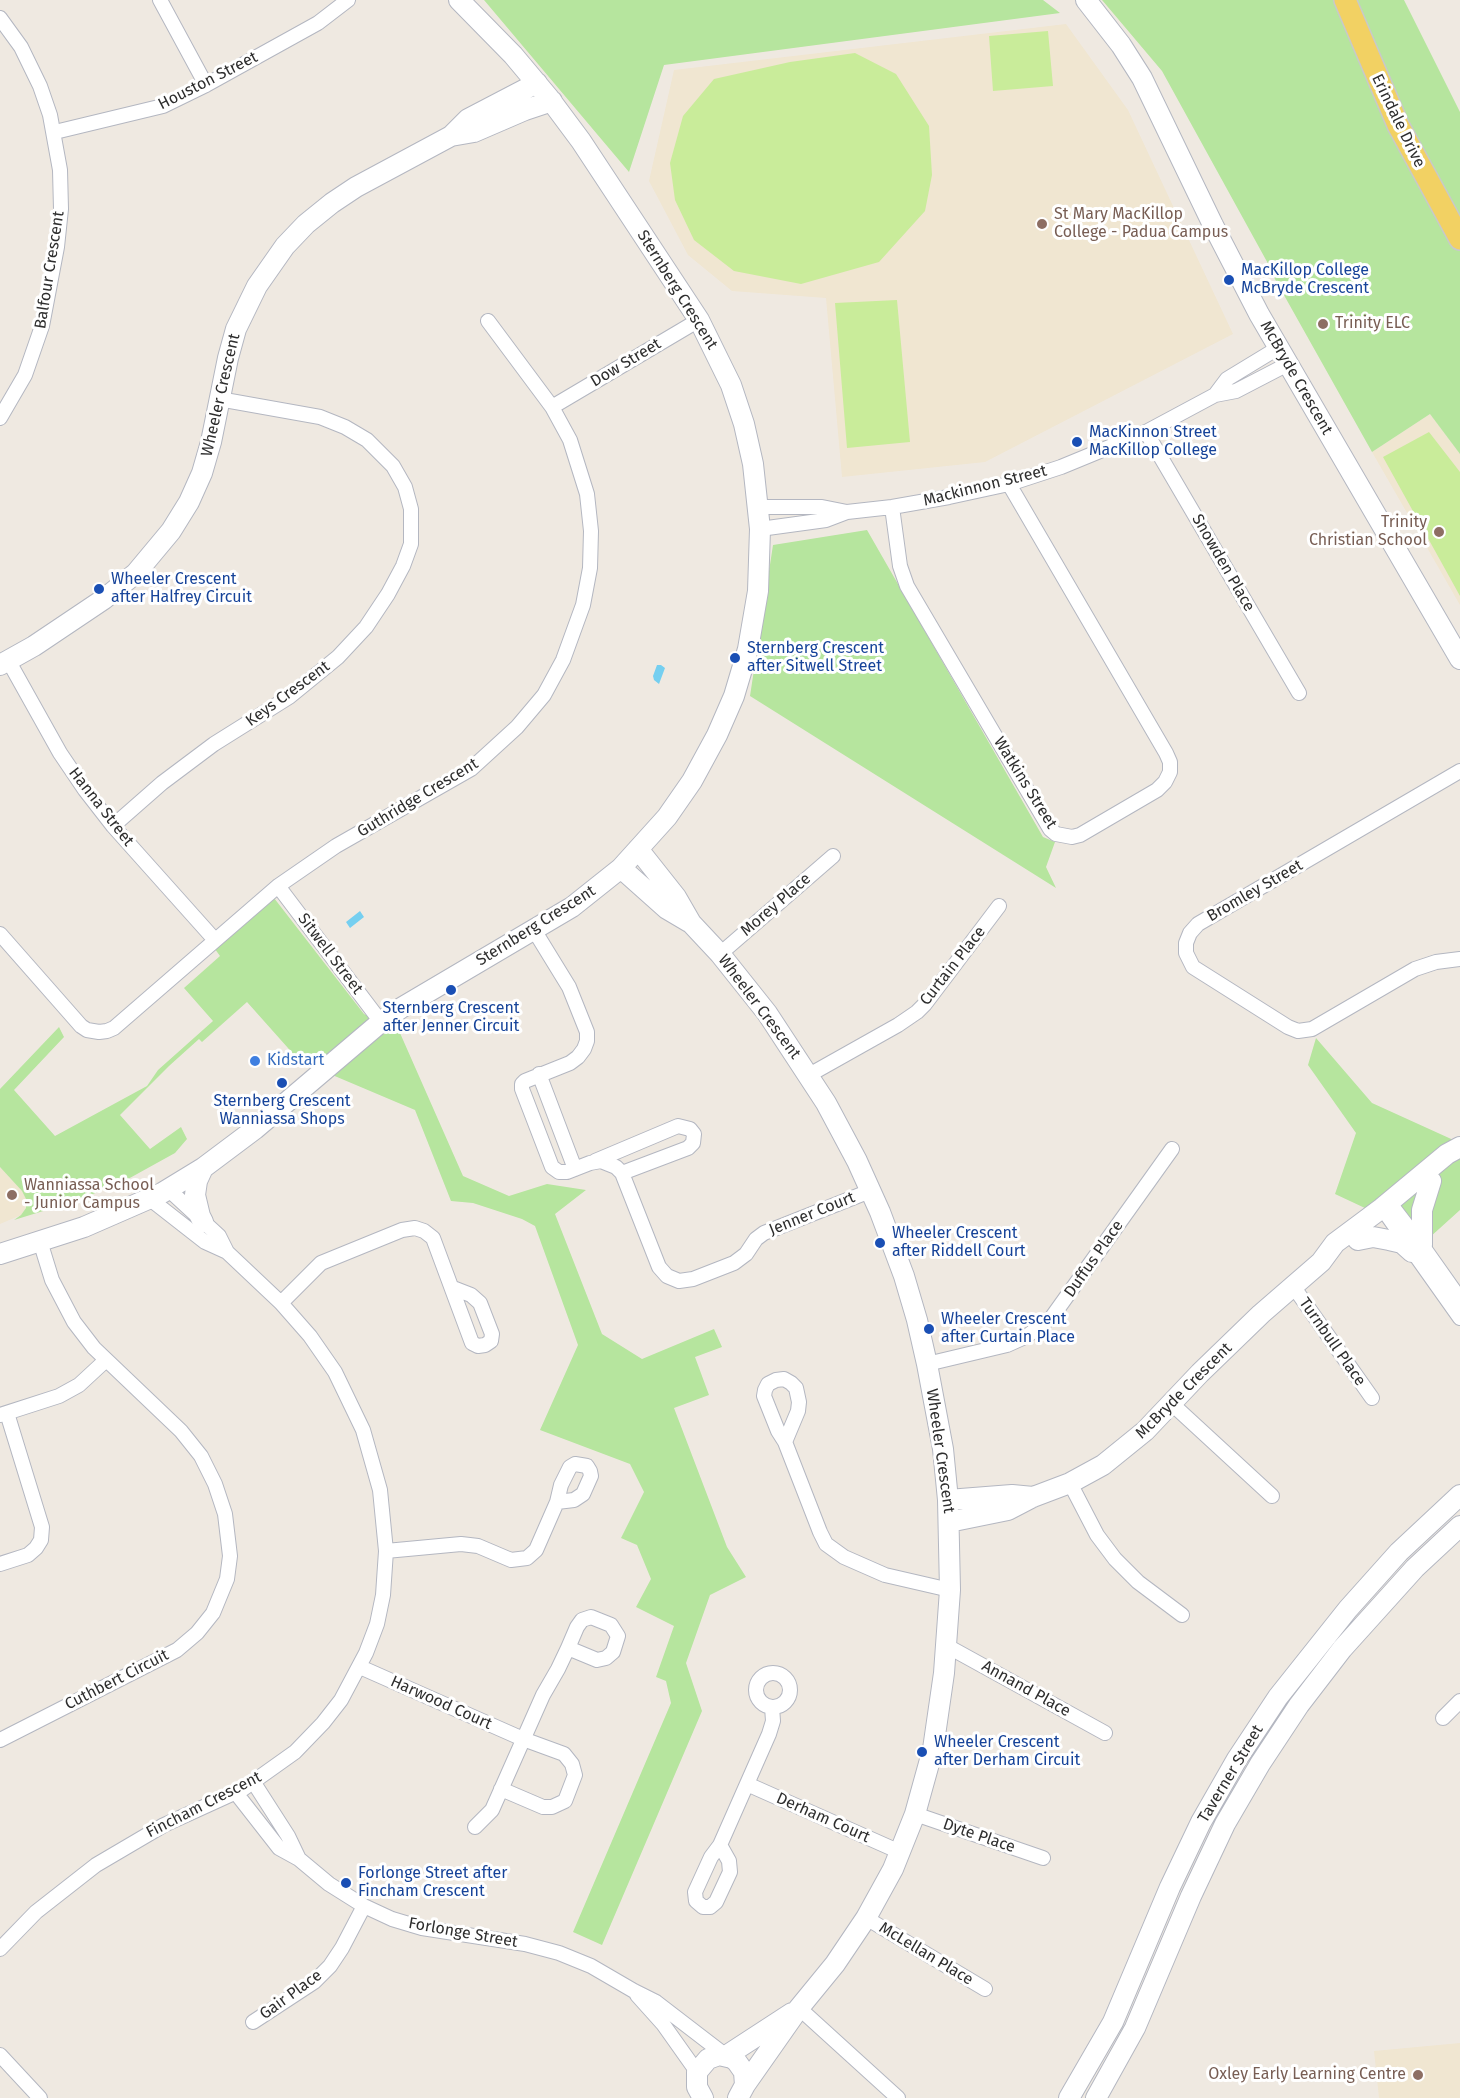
<!DOCTYPE html>
<html>
<head>
<meta charset="utf-8">
<style>
	body { margin:0 }
	canvas { display:block; background:#efe9e1 }
</style>
</head>
<body>
<canvas width="1460" height="2098"></canvas>
<script>
const g = document.querySelector('canvas').getContext('2d');
g.lineJoin = 'round';
function paint(path, color) {
  g.fillStyle = color;
  g.fill(path, 'evenodd');
}
function shape(rows) {
  const path = new Path2D();
  for (const r of rows) {
    if (r.length === 3) {
      path.moveTo(r[0] + r[2], r[1]);
      path.arc(r[0], r[1], r[2], 0, 2 * Math.PI);
      continue;
    }
    path.moveTo(r[0], r[1]);
    for (let i = 2; i < r.length; i += 2) path.lineTo(r[i], r[i + 1]);
  }
  return path;
}
function strokePath(path, color, width, dash) {
  g.strokeStyle = color;
  g.lineWidth = width;
  g.lineCap = dash ? 'butt' : 'round';
  g.setLineDash(dash || []);
  g.stroke(path);
}
function drawText(font, color, halo, rows, align = 'center') {
  g.font = font + ' "Fira Sans",sans-serif';
  g.lineWidth = 6;
  g.setLineDash([]);
  g.textBaseline = 'middle';
  g.strokeStyle = halo;
  g.fillStyle = color;
  for (const [text, x, y, turn = 0] of rows) {
    g.save();
    g.translate(x, y);
    g.rotate((+turn || 0) * Math.PI / 180);
    g.textAlign = isNaN(turn) ? turn : align;
    if (halo) g.strokeText(text, 0, 0);
    g.fillText(text, 0, 0);
    g.restore();
  }
}
const education = shape([
	[1066,24,1128,110,1233,334,985,462,842,477,826,298,732,291,688,255,649,181,674,70],
	[1430,414,1460,454,1460,605,1372,452],
	[0,1167,22,1191,26,1199,26,1208,21,1215,0,1224],
	[1460,2043,1460,2098,1379,2098,1374,2051]
]);
const green = shape([
	[484,0,1043,0,1060,13,664,65,629,172],
	[1102,0,1404,0,1460,112,1460,454,1430,414,1372,452,1271,272,1285,275,1271,269,1162,71],
	[867,530,1043,837,1055,842,1046,867,1056,888,750,696,773,545],
	[274,898,364,1014,400,1033,463,1176,509,1196,547,1184,586,1190,555,1214,602,1334,642,1359,714,1329,722,1347,695,1357,709,1395,674,1408,727,1547,746,1577,710,1595,686,1663,702,1711,602,1945,573,1932,671,1703,666,1681,656,1677,674,1626,636,1607,651,1579,637,1545,621,1538,644,1492,630,1464,540,1430,578,1345,535,1226,522,1219,473,1203,451,1201,415,1110,304,1063,299,1056,296,1057,247,1002,202,1042,199,1039,169,1066,120,1115,150,1149,181,1127,187,1139,175,1153,128,1179,79,1200,14,1220,21,1215,26,1208,26,1199,22,1191,0,1167,0,1089,59,1027,64,1037,14,1090,55,1136,147,1086,158,1070,213,1021,184,988,220,956,212,945],
	[1316,1038,1372,1103,1460,1143,1460,1210,1429,1238,1335,1194,1356,1133,1308,1065]
]);
const pitch = shape([
	[1048,31,1053,86,993,91,989,36],
	[855,53,896,74,929,126,932,175,925,211,879,262,801,284,734,271,694,240,675,200,670,163,683,116,714,79,790,62],
	[897,300,910,442,847,448,835,303],
	[1429,432,1460,472,1460,596,1383,457]
]);
const water = shape([
	[657,665,661,665,665,668,659,684,654,680,653,676],
	[360,911,364,917,350,928,346,922]
]);
const street = shape([
	[160,0,206,85],
	[0,18,21,47,40,86,50,115,60,170,61,209,57,247,42,326,25,375,0,418],
	[55,132,163,106,206,85,318,23,348,0],
	[1215,395,1227,379,1278,348],
	[552,407,699,320],
	[1146,432,1299,693],
	[759,507,822,507,847,512],
	[892,507,900,566,907,586,1050,829,1056,834,1072,837,1080,835,1157,790,1165,782,1170,772,1170,762,1166,753,1009,484],
	[760,529,826,520,847,512,892,507,949,497,1009,484,1061,467,1146,432,1215,395,1236,391,1288,364],
	[8,660,60,753,85,790,113,826,214,939],
	[1460,771,1198,924,1190,933,1186,943,1186,953,1193,967,1288,1027,1298,1031,1312,1029,1415,969,1436,962,1460,959],
	[113,826,162,783,214,744,289,697,338,657,366,627,388,594,403,566,411,544,411,509,405,487,393,466,367,440,345,427,320,417,219,399],
	[278,886,381,1022],
	[534,930,569,987,587,1032,587,1041,584,1049,578,1057,570,1063,525,1081,522,1084,522,1089,552,1167,559,1172,567,1172,590,1163,601,1161,616,1167,622,1173,659,1267,667,1276,679,1281,693,1279,734,1263,746,1254,756,1239,764,1233,870,1191],
	[0,934,81,1026,87,1030,99,1032,107,1031,114,1028,278,886,336,846,471,769,517,727,544,695,563,660,583,605,590,568,591,531,587,494,570,440,552,407,488,321],
	[720,954,833,856],
	[539,1074,575,1169],
	[809,1075,898,1025,917,1012,925,1004,999,906],
	[595,1161,678,1126,690,1129,694,1134,693,1143,688,1148,622,1173],
	[168,1189,219,1236,227,1252],
	[1389,1202,1422,1245,1460,1299],
	[1382,1208,1460,1318],
	[1293,1286,1372,1398],
	[281,1303,321,1263,402,1230,415,1228,424,1231,433,1238,472,1343,478,1346,485,1345,491,1341,492,1334,480,1303,471,1295,453,1288],
	[927,1364,1007,1345,1027,1336,1052,1317,1172,1149],
	[1171,1403,1272,1496],
	[0,1415,59,1396,79,1385,106,1360],
	[785,1442,798,1411,799,1402,796,1388,791,1383,784,1379,776,1380,768,1384,765,1390,764,1396,778,1431,785,1442,820,1532,826,1544,844,1557,885,1575,950,1590],
	[1070,1483,1097,1535,1115,1559,1138,1582,1182,1615],
	[386,1551,461,1544,478,1546,511,1560,527,1558,536,1550,557,1502,574,1500,583,1494,591,1476,590,1471,587,1466,575,1464,570,1467,561,1485,557,1502],
	[0,1564,28,1555,36,1548,41,1540,42,1527,7,1413],
	[947,1646,1105,1733],
	[360,1667,523,1739,564,1754,572,1764,575,1775,565,1801,552,1807,543,1807,501,1789],
	[773,1690,17],
	[1443,1718,1460,1701],
	[0,1740,177,1650,197,1633,213,1613,227,1579,230,1556,225,1514,215,1484,201,1456,181,1431,94,1348,74,1322,52,1280,40,1241],
	[254,1783,288,1836,299,1859],
	[747,1784,900,1852],
	[236,1793,279,1848,299,1859,329,1884,364,1906,392,1919,422,1928,525,1944,559,1953,591,1966,634,1991,656,2002,725,2055],
	[915,1814,1043,1858],
	[475,1827,492,1810,543,1695,558,1669,568,1648,597,1660,606,1658,613,1652,618,1636,611,1625,591,1617,582,1620,577,1627,568,1648],
	[720,1845,729,1861,730,1872,716,1902,710,1907,703,1907,696,1901,695,1892,711,1857,720,1845,769,1734,773,1721,772,1707],
	[866,1918,985,1989],
	[0,1949,36,1912,96,1865,164,1825,243,1789,295,1752,323,1723,341,1700,366,1653,377,1624,383,1595,386,1551,380,1490,363,1430,335,1372,310,1336,281,1303,227,1252,205,1242,150,1199],
	[637,1995,663,2024,697,2072],
	[799,2008,898,2098],
	[253,2022,314,1982,330,1966,342,1948,364,1906],
	[0,2055,40,2098]
]);
const secondary = shape([
	[1086,0,1121,45,1142,78,1213,225,1259,314,1460,659],
	[451,136,474,132,525,110,552,101],
	[0,665,34,646,104,599,136,573,171,531,189,502,202,473,211,442,228,358,236,329,257,286,285,246,306,224,332,203,356,187,451,136,468,119,537,83],
	[638,849,676,897,691,923,720,954,767,1013,826,1103,857,1161,880,1212,904,1276,917,1320,927,1364,943,1449,948,1500,950,1590,944,1673,933,1749,915,1814,893,1869,866,1918,835,1964,799,2008,745,2085],
	[621,868,667,909,689,922],
	[203,1168,197,1181,195,1195,200,1216,203,1222],
	[1358,1240,1373,1237,1389,1240,1402,1243,1412,1252],
	[1422,1245,1422,1210,1431,1181],
	[0,1254,84,1227,162,1193,203,1168,255,1129,381,1022,401,1008,572,907,621,868,667,817,692,781,717,735,734,696,748,649,758,591,760,529,753,464,744,424,731,385,699,320,581,141,549,98,513,55,459,0],
	[948,1500,1012,1495,1033,1497],
	[949,1522,1008,1510,1033,1497,1070,1483,1103,1465,1145,1431,1200,1373,1261,1314,1321,1262,1335,1243,1382,1208,1447,1154,1460,1147],
	[726,2056,792,2013],
	[703,2098,697,2087,697,2072,708,2059,719,2055,732,2058,737,2062,744,2072,745,2085,738,2098],
	[1069,2098,1113,2022,1170,1887,1201,1822,1237,1759,1278,1697,1348,1609,1399,1552,1460,1495],
	[1096,2098,1135,2028,1191,1896,1225,1824,1260,1764,1299,1705,1342,1649,1415,1568,1460,1526]
]);
const primary = shape([
	[1345,0,1398,125,1460,239]
]);
const markers = [
	[1042,224,6,"#8d6e63"],
	[1229,280,6,"#1a4fb4"],
	[1323,324,6,"#8d6e63"],
	[1077,442,6,"#1a4fb4"],
	[1439,532,6,"#8d6e63"],
	[99,589,6,"#1a4fb4"],
	[735,658,6,"#1a4fb4"],
	[451,990,6,"#1a4fb4"],
	[255,1061,6,"#3f7fe0"],
	[282,1083,6,"#1a4fb4"],
	[12,1195,6,"#8d6e63"],
	[880,1243,6,"#1a4fb4"],
	[929,1329,6,"#1a4fb4"],
	[922,1752,6,"#1a4fb4"],
	[346,1883,6,"#1a4fb4"],
	[1418,2075,6,"#8d6e63"]
];
const streetNames = [
	["Houston Street",208,81,-27],
	["Erindale Drive",1398,121,64],
	["Balfour Crescent",50,270,-81],
	["Sternberg Crescent",677,290,58],
	["Dow Street",626,363,-31],
	["McBryde Crescent",1296,378,60],
	["Wheeler Crescent",221,395,-77],
	["Mackinnon Street",985,486,-14],
	["Snowden Place",1223,563,60],
	["Keys Crescent",288,694,-36],
	["Watkins Street",1025,783,58],
	["Guthridge Crescent",418,798,-31],
	["Hanna Street",101,807,52],
	["Bromley Street",1255,891,-30],
	["Morey Place",776,905,-41],
	["Sternberg Crescent",536,926,-32],
	["Sitwell Street",330,954,53],
	["Curtain Place",953,966,-52],
	["Wheeler Crescent",759,1007,53],
	["Jenner Court",812,1214,-22],
	["Duffus Place",1094,1259,-55],
	["Turnbull Place",1332,1342,55],
	["McBryde Crescent",1184,1391,-45],
	["Wheeler Crescent",940,1451,82],
	["Cuthbert Circuit",117,1680,-27],
	["Annand Place",1026,1689,29],
	["Harwood Court",441,1703,24],
	["Taverner Street",1231,1774,-59],
	["Fincham Crescent",204,1805,-27],
	["Derham Court",823,1818,24],
	["Dyte Place",979,1836,19],
	["Forlonge Street",463,1933,10],
	["McLellan Place",926,1954,31],
	["Gair Place",291,1995,-36]
];
const educationNames = [
	["St Mary MacKillop",1054,215],
	["College - Padua Campus",1054,233],
	["Trinity ELC",1335,324],
	["Trinity",1427,523,"right"],
	["Christian School",1427,541,"right"],
	["Wanniassa School",24,1186],
	["- Junior Campus",24,1204],
	["Oxley Early Learning Centre",1406,2075,"right"]
];
const transitNames = [
	["MacKillop College",1241,271],
	["McBryde Crescent",1241,289],
	["MacKinnon Street",1089,433],
	["MacKillop College",1089,451],
	["Wheeler Crescent",111,580],
	["after Halfrey Circuit",111,598],
	["Sternberg Crescent",747,649],
	["after Sitwell Street",747,667],
	["Sternberg Crescent",451,1009,"center"],
	["after Jenner Circuit",451,1027,"center"],
	["Sternberg Crescent",282,1102,"center"],
	["Wanniassa Shops",282,1120,"center"],
	["Wheeler Crescent",892,1234],
	["after Riddell Court",892,1252],
	["Wheeler Crescent",941,1320],
	["after Curtain Place",941,1338],
	["Wheeler Crescent",934,1743],
	["after Derham Circuit",934,1761],
	["Forlonge Street after",358,1874],
	["Fincham Crescent",358,1892]
];
const shopNames = [
	["Kidstart",267,1061]
];
paint(education, '#f0e6d1');
paint(green, '#b6e59e');
paint(pitch, '#c9ec9a');
paint(water, '#75cff0');
strokePath(street, '#b4b7c1', 16);
strokePath(secondary, '#b4b7c1', 22);
strokePath(primary, '#c9c9c9', 24);
strokePath(street, '#fff', 14);
strokePath(secondary, '#fff', 20);
strokePath(primary, '#f2d163', 21);
for (const [x, y, r, color] of markers) {
  const dot = new Path2D();
  dot.arc(x, y, r, 0, 2 * Math.PI);
  g.fillStyle = color;
  g.fill(dot);
  strokePath(dot, '#fff', 2);
}
drawText('16px', '#2e2e2e', '#fff', streetNames);
drawText('16px', '#785e54', '#fff', educationNames, 'left');
drawText('16px', '#164399', '#fff', transitNames, 'left');
drawText('16px', '#366cbe', '#fff', shopNames, 'left');
</script>
</body>
</html>
